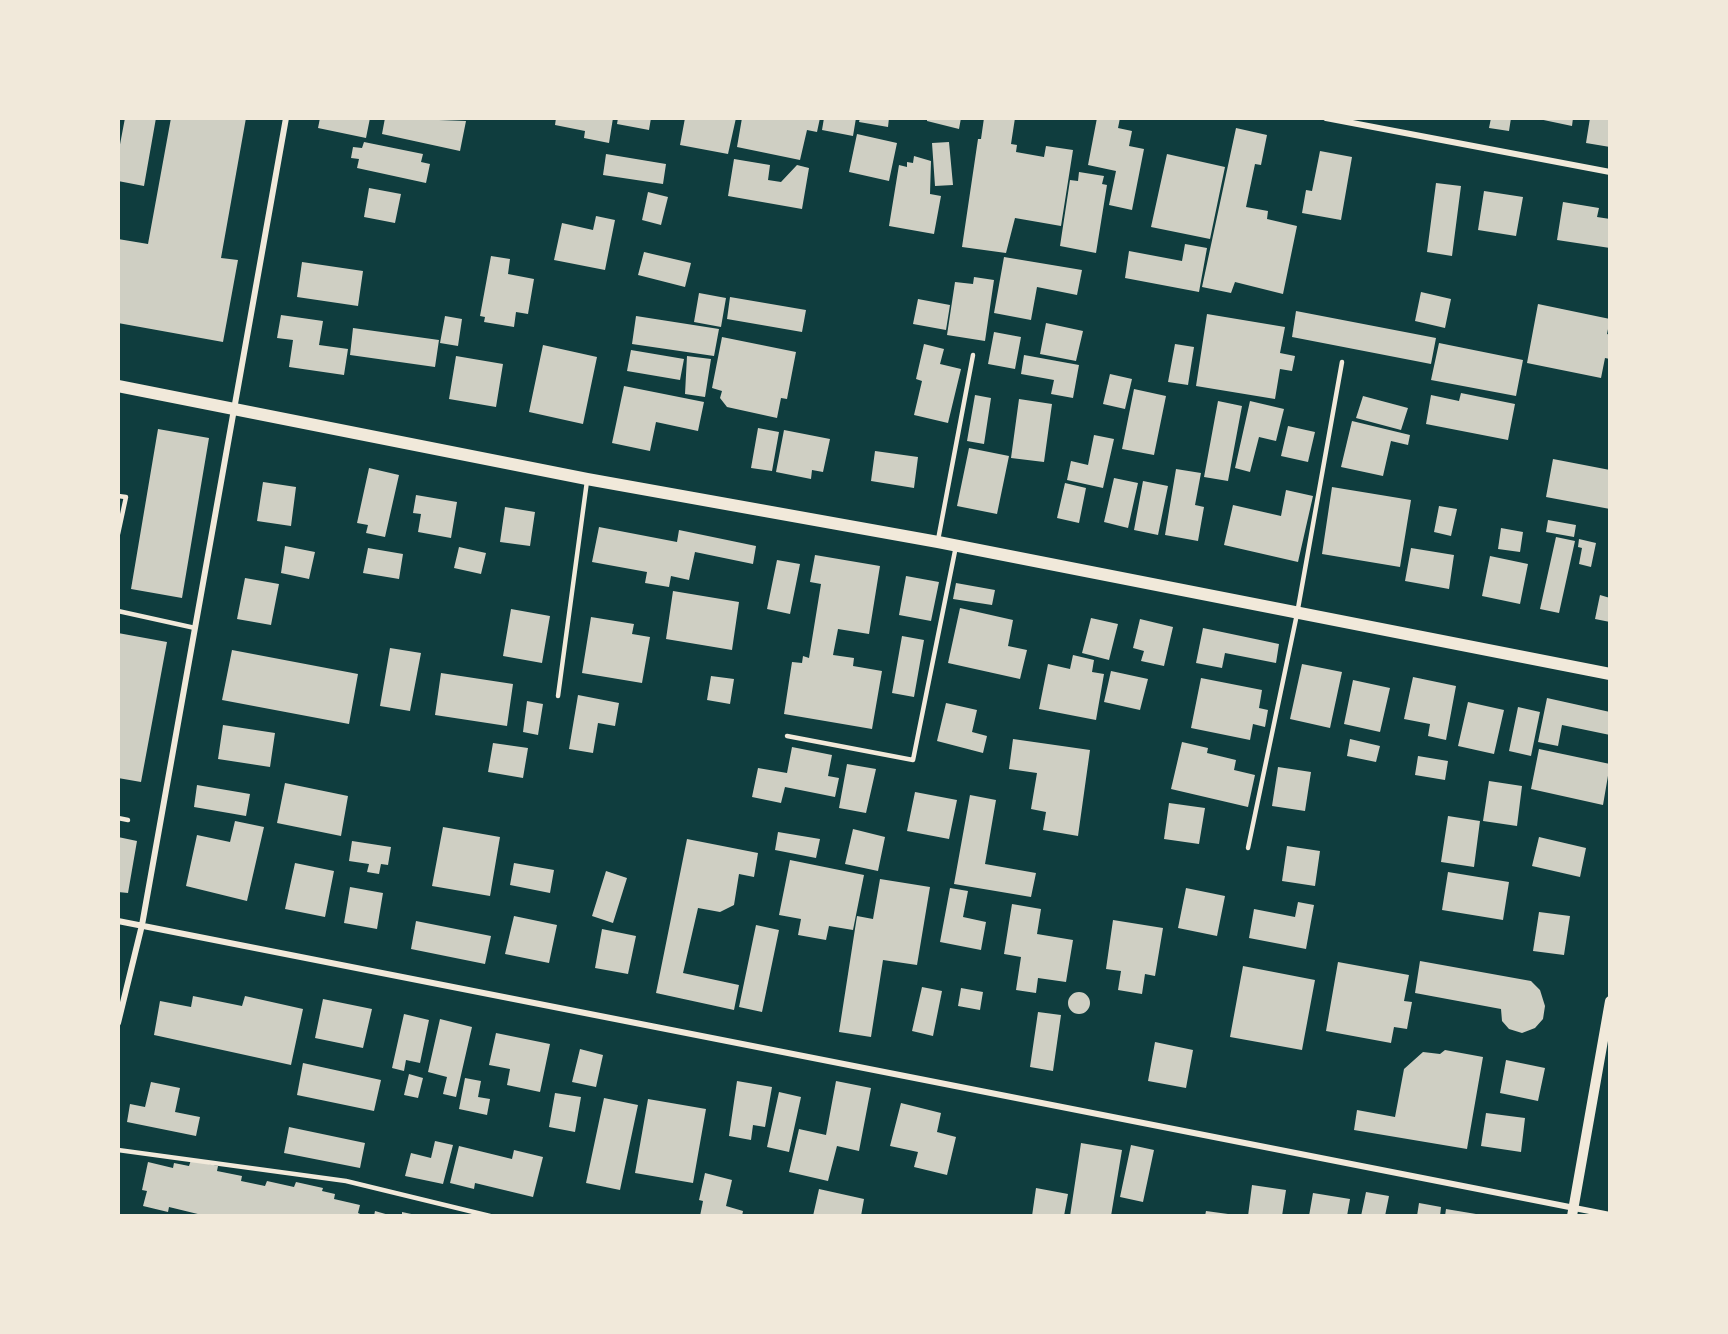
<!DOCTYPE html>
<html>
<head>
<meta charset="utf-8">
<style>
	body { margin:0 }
	#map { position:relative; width:1728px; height:1334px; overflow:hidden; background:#0f3d3e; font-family:"Sofia Sans Condensed",sans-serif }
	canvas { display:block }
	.frame { position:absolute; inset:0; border:120px solid #f1e9da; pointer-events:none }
</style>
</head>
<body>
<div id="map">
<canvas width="1728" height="1334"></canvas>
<div class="frame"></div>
</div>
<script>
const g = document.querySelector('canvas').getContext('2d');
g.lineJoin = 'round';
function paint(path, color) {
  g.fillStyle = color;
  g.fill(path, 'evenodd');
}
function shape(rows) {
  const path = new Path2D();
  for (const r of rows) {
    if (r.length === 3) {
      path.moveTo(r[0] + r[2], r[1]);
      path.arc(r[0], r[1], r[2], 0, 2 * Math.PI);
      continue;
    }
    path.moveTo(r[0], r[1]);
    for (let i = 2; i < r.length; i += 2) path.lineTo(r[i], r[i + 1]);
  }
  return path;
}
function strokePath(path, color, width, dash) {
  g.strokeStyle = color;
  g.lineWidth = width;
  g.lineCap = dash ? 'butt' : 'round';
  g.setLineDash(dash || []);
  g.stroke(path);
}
const building = shape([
	[125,118,156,118,144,186,118,181,118,155],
	[171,118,246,118,221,258,238,260,223,342,118,323,118,239,148,244],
	[320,118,370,118,366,138,318,128],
	[385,118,466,121,460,151,382,134],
	[556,118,613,118,609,143,584,138,585,131,555,125],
	[618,118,651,118,649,130,617,124],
	[685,118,736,118,728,154,680,145],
	[742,118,820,118,817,132,807,130,800,160,737,147],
	[824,118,856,118,853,136,822,130],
	[860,118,889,118,888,127,859,122],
	[927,118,961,118,959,129,927,121],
	[984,118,1015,118,1011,144,1017,145,1016,152,1044,157,1046,146,1073,150,1061,226,1015,218,1006,253,962,247,978,139,981,139],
	[1097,118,1120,118,1118,128,1132,131,1129,146,1144,149,1132,210,1109,205,1116,171,1088,165],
	[1491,118,1511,118,1509,131,1489,128],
	[1534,118,1573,118,1572,126],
	[1590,118,1610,118,1610,147,1586,143],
	[1236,128,1267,135,1261,165,1255,164,1246,207,1268,211,1267,219,1297,226,1283,294,1235,282,1231,293,1202,287],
	[857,134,897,143,889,181,849,172],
	[364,142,423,154,421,162,430,164,426,183,357,168,359,159,351,158,353,147,362,148],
	[949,142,953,185,935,186,932,143],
	[1320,151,1352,157,1341,220,1302,213,1306,190,1312,191],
	[606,154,666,164,663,184,603,175],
	[1167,154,1225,167,1210,239,1151,227],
	[914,156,931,161,930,194,941,196,934,234,889,226,899,165,907,167,907,162,913,163],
	[734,159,770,165,768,180,781,182,797,165,809,168,802,209,728,196],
	[1079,172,1104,176,1102,184,1107,185,1096,253,1060,246,1070,180,1078,181],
	[1436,183,1461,186,1452,256,1427,252],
	[369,188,401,194,395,223,364,217],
	[1484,191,1523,197,1516,236,1478,230],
	[648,192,668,197,661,225,642,220],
	[1563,202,1599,208,1597,217,1610,219,1610,248,1557,240],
	[596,216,615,220,605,270,554,260,562,223,593,230],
	[1185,244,1207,248,1199,292,1125,278,1129,251,1182,261],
	[644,252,691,263,685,287,638,275],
	[491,256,510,259,508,274,534,279,528,314,516,312,514,327,484,322,485,317,480,316],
	[1004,257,1082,270,1077,295,1037,287,1031,320,994,313],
	[302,262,363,271,358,306,297,297],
	[974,277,994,280,985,341,947,335,955,282,973,284],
	[1421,292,1451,299,1445,328,1415,321],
	[699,293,726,298,721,327,694,322],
	[730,297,806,310,802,332,727,319],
	[918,299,950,305,946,330,913,324],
	[1538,304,1610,319,1607,334,1610,335,1610,359,1605,358,1601,378,1527,363],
	[1296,311,1436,338,1431,364,1292,337],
	[1207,314,1285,327,1280,353,1295,356,1292,371,1280,369,1275,399,1196,386],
	[281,315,323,321,319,345,348,349,344,375,289,367,293,340,277,338],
	[445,316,462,319,458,346,440,343],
	[636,316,719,329,714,356,632,344],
	[1046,323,1083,331,1076,361,1040,354],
	[353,328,439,340,435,367,350,355],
	[994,332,1021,337,1015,369,988,364],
	[722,337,796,352,787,399,781,398,777,418,727,407,720,398,722,391,712,388],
	[1439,343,1523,360,1516,396,1431,380],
	[924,344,944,349,940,364,961,369,948,423,914,415,922,381,916,379],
	[1175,344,1194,347,1188,385,1168,382],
	[543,345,597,357,583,424,529,412],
	[631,350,684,359,680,380,627,371],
	[1024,355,1079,365,1073,398,1051,394,1054,380,1021,374],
	[456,356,503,364,496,407,449,399],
	[687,356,711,359,705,397,685,394],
	[1110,374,1132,379,1125,409,1103,404],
	[624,386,704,402,698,431,656,422,650,451,612,443],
	[1134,389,1166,396,1154,455,1122,449],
	[1461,393,1515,404,1508,440,1426,424,1431,395,1459,401],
	[975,395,991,398,984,444,967,441],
	[1363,396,1408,408,1401,430,1356,418],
	[1019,399,1052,404,1044,462,1011,458],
	[1218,401,1242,406,1228,481,1204,477],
	[1250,401,1284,409,1276,441,1259,437,1250,472,1235,468],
	[1352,421,1410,435,1408,445,1391,441,1383,476,1341,467],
	[1288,426,1315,432,1308,462,1281,456],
	[758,428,779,432,772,471,751,468],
	[158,429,209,438,182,598,131,589],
	[784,430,830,439,823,472,812,470,811,479,776,472],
	[1094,435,1114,439,1103,488,1067,480,1071,461,1088,465],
	[969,448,1009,456,997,514,957,506],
	[875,451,918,457,914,488,871,481],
	[1553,459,1610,470,1610,509,1546,497],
	[369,468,399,475,385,537,366,533,368,525,357,523],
	[1176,469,1201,473,1195,505,1204,507,1198,541,1165,535],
	[1114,478,1138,483,1128,528,1104,522],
	[1143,481,1168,486,1158,535,1134,530],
	[263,482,296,487,291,526,257,521],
	[1065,483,1086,488,1079,523,1057,518],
	[1332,487,1411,500,1400,567,1322,554],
	[1286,490,1313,496,1298,562,1224,545,1233,505,1281,516],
	[416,495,457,502,451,538,418,532,421,514,413,513],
	[1439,506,1457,509,1451,536,1434,532],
	[505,507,535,512,530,546,500,542],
	[1548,520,1576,525,1574,537,1546,532],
	[599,527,677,542,679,530,756,546,753,564,695,552,689,580,671,576,669,587,645,583,647,572,592,562],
	[1501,528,1523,532,1520,552,1498,549],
	[1556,537,1575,541,1559,613,1540,609],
	[1579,539,1596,543,1591,567,1579,564,1582,548,1578,547],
	[285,546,315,552,309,579,281,573],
	[459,547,486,553,481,574,454,568],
	[368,548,403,554,399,579,363,573],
	[1411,548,1454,555,1449,589,1405,581],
	[815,555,880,566,869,634,838,629,833,655,854,658,853,666,882,671,872,729,784,714,792,662,802,663,803,656,809,658,821,584,810,582],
	[1490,556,1528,564,1520,604,1482,596],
	[777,560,800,564,790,614,767,609],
	[906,576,939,582,931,621,899,615],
	[245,578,279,584,271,625,237,619],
	[956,583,995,590,992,605,953,599],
	[673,591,739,602,732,650,666,639],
	[1600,595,1610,598,1610,622,1595,619],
	[960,608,1013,620,1008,646,1027,650,1020,679,948,663],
	[511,609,550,616,542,663,503,656],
	[591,617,634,624,632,634,650,637,642,683,582,673],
	[1091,618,1118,624,1109,660,1082,653],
	[1140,619,1173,627,1164,666,1141,661,1144,651,1133,648],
	[1203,628,1279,644,1276,663,1225,653,1222,668,1196,663],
	[118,633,167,642,141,782,118,778],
	[902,636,924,640,914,697,892,693],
	[390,648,421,653,410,711,380,706],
	[232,650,358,674,349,724,222,700],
	[1073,655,1094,660,1092,672,1104,674,1096,720,1039,709,1048,664,1070,669],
	[1302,664,1342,672,1330,728,1290,719],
	[1111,671,1148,679,1140,710,1104,702],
	[441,673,513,684,507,726,435,715],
	[711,676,734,679,730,704,707,700],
	[1413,677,1456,686,1446,740,1428,736,1430,724,1404,719],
	[1201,678,1262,690,1259,708,1268,710,1265,727,1253,724,1250,740,1191,728],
	[1353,680,1390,688,1380,732,1344,724],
	[578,695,619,703,615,726,598,723,593,753,569,749],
	[1547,698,1610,712,1610,735,1562,725,1558,746,1538,742],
	[527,701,543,704,538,735,523,732],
	[1468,702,1504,710,1494,754,1458,746],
	[946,703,977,710,972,732,987,736,983,753,937,741],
	[1518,707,1540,712,1531,756,1509,751],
	[223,725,275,733,270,767,218,759],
	[1013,739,1090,750,1078,836,1043,830,1046,812,1031,809,1037,773,1009,769],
	[1350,739,1380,746,1376,762,1347,756],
	[1182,742,1208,748,1207,753,1236,760,1234,770,1255,775,1248,807,1171,789],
	[493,743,528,748,523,778,488,772],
	[792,747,832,755,828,776,839,778,835,797,785,787,781,803,752,797,758,768,787,773],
	[1539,749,1610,764,1603,805,1531,789],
	[1418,756,1448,761,1445,780,1415,775],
	[847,764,876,769,866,813,839,808],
	[1278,767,1311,772,1305,811,1272,806],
	[1489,781,1522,786,1517,826,1483,821],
	[285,783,348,796,341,836,277,823],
	[197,785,250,794,246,816,194,807],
	[915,792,957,800,949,839,907,831],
	[970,795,996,800,985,864,1036,873,1031,897,954,884],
	[1169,803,1205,808,1199,844,1164,839],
	[1448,816,1480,821,1474,867,1441,862],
	[235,821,264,827,247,901,186,886,197,835,230,842],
	[443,827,500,837,490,896,432,886],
	[853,829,885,837,878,871,845,864],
	[778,832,820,839,816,858,775,850],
	[118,837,137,841,128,893,118,892],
	[1539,837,1586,848,1580,877,1532,866],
	[687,839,758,853,754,877,739,874,734,905,720,912,698,908,683,973,739,985,734,1010,656,993],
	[352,841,391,847,388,865,381,864,379,874,367,872,369,864,349,861],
	[1287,846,1320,851,1315,886,1282,881],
	[790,860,864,875,853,930,829,926,826,940,798,935,801,919,779,915],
	[295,863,334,871,325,917,285,909],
	[514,863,554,870,550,893,510,885],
	[606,871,627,878,613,923,592,916],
	[1448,872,1509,882,1503,920,1442,910],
	[880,879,930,887,917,965,883,960,871,1037,839,1032,857,916,873,919],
	[350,887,383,893,377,929,344,923],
	[950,888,968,891,963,917,986,922,981,950,940,942],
	[1186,888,1225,896,1217,936,1178,928],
	[1298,902,1314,905,1306,949,1249,938,1254,909,1295,917],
	[1012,904,1041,909,1037,934,1073,940,1066,982,1038,978,1036,993,1016,990,1021,957,1004,954],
	[1539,912,1570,916,1564,955,1533,951],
	[514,916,557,925,549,963,505,954],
	[1113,920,1163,928,1155,976,1145,974,1142,994,1118,990,1121,971,1106,969],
	[416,921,491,936,485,964,411,949],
	[756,925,779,930,762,1012,739,1007],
	[602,929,636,936,628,974,595,968],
	[1420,961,1531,981,1540,990,1545,1006,1543,1019,1535,1028,1522,1033,1509,1029,1502,1021,1501,1009,1415,993],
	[1338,962,1409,975,1404,1001,1412,1002,1407,1029,1394,1027,1391,1043,1326,1031],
	[1243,966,1315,980,1302,1050,1230,1037],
	[922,987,942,991,933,1036,912,1031],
	[961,988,983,992,980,1010,958,1006],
	[1079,1003,11],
	[193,996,242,1006,245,996,303,1009,291,1065,154,1035,160,1001,191,1007],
	[323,999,372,1009,363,1048,315,1038],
	[1038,1012,1061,1015,1053,1071,1030,1067],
	[404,1014,429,1020,420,1063,406,1060,404,1071,392,1068],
	[440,1019,472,1027,456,1097,443,1094,447,1077,428,1072],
	[496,1033,550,1044,540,1092,507,1085,510,1069,489,1065],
	[1155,1042,1193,1050,1186,1088,1148,1081],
	[580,1049,603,1055,596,1087,572,1082],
	[1445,1050,1483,1057,1467,1149,1354,1130,1357,1110,1395,1117,1404,1069,1423,1052,1440,1054],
	[1506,1060,1545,1068,1538,1101,1500,1093],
	[303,1063,381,1080,374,1111,297,1095],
	[409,1074,423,1078,418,1098,404,1095],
	[465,1078,481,1081,478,1097,490,1099,487,1115,459,1109],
	[737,1081,772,1087,765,1127,753,1125,751,1140,729,1136],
	[836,1081,871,1088,859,1151,837,1146,828,1181,789,1172,799,1129,826,1135],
	[151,1082,180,1088,175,1112,200,1117,196,1136,127,1122,130,1104,145,1107],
	[779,1092,801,1097,789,1152,767,1147],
	[555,1093,581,1097,575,1132,549,1127],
	[604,1098,638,1105,620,1190,586,1183],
	[648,1099,706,1109,693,1183,635,1173],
	[901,1103,941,1113,937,1132,956,1137,947,1175,914,1167,918,1152,890,1146],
	[1486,1113,1525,1118,1521,1152,1481,1146],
	[289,1127,365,1143,360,1168,284,1153],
	[435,1141,453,1145,443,1184,405,1176,411,1153,431,1158],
	[1081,1143,1122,1150,1111,1216,1070,1216],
	[1131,1145,1154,1150,1143,1202,1120,1197],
	[459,1146,512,1159,514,1150,543,1157,533,1197,475,1183,474,1189,450,1183],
	[191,1160,218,1166,217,1171,242,1176,241,1181,265,1186,267,1181,294,1187,296,1182,323,1188,322,1191,335,1194,334,1199,360,1205,358,1213,365,1216,206,1216,169,1207,168,1212,143,1206,147,1191,142,1190,148,1162,173,1168,174,1163,189,1166],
	[705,1173,732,1180,726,1206,743,1211,742,1216,700,1216,703,1201,699,1200],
	[1252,1185,1286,1190,1282,1216,1248,1216],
	[1036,1188,1068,1194,1064,1216,1032,1216],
	[819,1189,864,1199,861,1216,813,1216],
	[1366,1192,1389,1196,1385,1216,1361,1216],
	[1313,1193,1350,1199,1347,1216,1309,1216],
	[1419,1203,1441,1207,1440,1216,1417,1216],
	[1446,1209,1476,1214,1476,1216,1445,1216],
	[375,1211,389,1215,389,1216,374,1216],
	[1206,1211,1228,1214,1228,1216,1205,1216],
	[402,1212,416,1215,416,1216,402,1216]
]);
const service = shape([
	[118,496,126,497,118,534],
	[938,540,973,355],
	[118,611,195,628],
	[558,696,587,481],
	[787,736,913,760,956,546],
	[118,818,128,820],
	[1248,848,1297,614,1342,362],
	[118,1150,346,1181,490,1216]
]);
const minor = shape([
	[1326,118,1610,172],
	[118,921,1610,1215],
	[118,1023,142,925,286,118]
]);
const tertiary = shape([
	[1572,1216,1610,1001]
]);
const secondary = shape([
	[118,386,587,479,938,542,1610,674]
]);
paint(building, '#cfcfc3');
strokePath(service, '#f1e9da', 4.5);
strokePath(minor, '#f1e9da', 6);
strokePath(tertiary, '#f1e9da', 10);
strokePath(secondary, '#f1e9da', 12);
</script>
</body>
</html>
